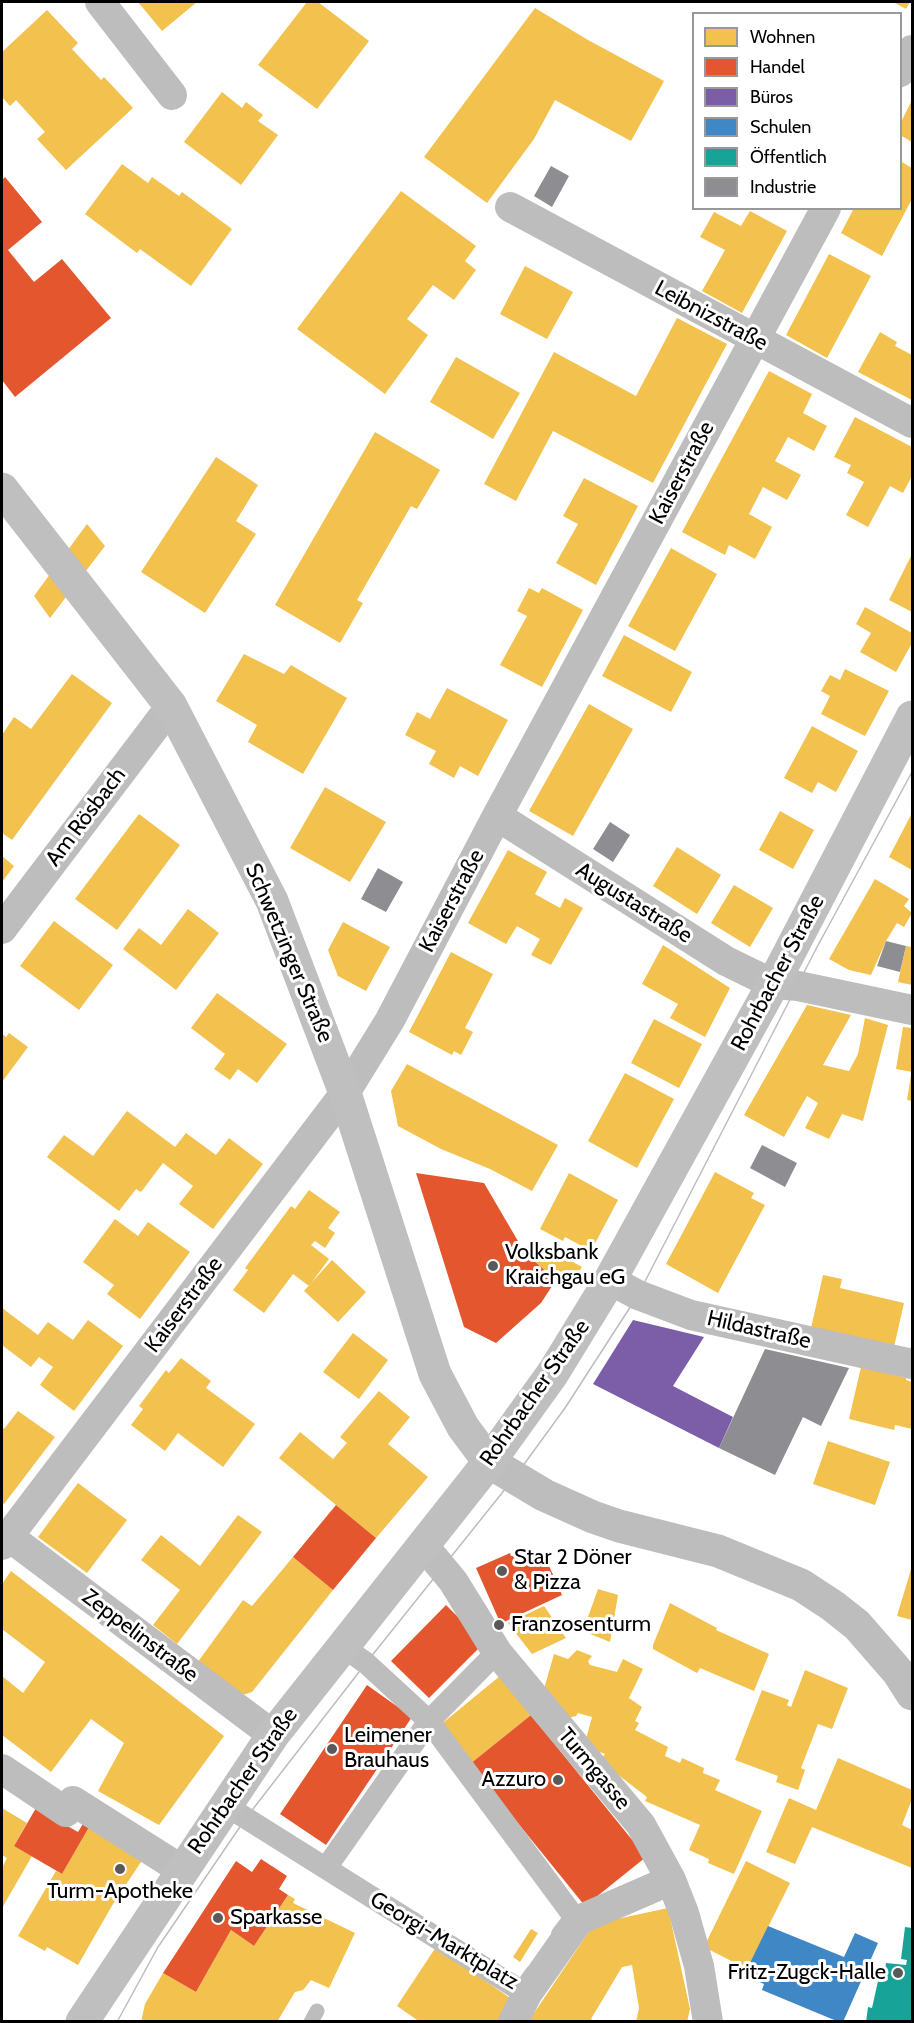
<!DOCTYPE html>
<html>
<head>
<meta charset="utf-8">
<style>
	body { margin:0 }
	#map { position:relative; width:914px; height:2023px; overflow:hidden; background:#fff; font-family:Cabin,sans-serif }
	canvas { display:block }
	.frame { position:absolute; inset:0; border:3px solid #000; pointer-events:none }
	.legend { position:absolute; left:692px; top:12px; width:210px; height:198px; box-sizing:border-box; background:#fff; border:2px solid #999; margin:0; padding:8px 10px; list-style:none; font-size:18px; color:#000 }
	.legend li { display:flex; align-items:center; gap:12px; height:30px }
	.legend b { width:30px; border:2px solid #999 }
</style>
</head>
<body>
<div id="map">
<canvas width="914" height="2023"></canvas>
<div class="frame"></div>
<ul class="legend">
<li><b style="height:16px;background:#f2c14e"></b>Wohnen</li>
<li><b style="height:16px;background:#e4572e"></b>Handel</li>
<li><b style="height:16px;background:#7b5ea7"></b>Büros</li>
<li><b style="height:16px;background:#3f88c5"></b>Schulen</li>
<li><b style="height:16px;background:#17a398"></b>Öffentlich</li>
<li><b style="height:16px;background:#8d8d92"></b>Industrie</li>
</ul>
</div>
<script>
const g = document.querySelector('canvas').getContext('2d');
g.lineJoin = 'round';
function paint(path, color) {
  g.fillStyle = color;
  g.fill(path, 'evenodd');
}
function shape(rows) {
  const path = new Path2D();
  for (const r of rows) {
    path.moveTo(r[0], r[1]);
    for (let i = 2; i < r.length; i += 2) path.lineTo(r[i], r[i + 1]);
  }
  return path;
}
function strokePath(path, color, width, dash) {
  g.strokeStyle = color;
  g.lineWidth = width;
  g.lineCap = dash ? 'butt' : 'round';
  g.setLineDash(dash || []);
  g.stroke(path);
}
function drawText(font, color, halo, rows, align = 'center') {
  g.font = font + ' Cabin,sans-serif';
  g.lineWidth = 6;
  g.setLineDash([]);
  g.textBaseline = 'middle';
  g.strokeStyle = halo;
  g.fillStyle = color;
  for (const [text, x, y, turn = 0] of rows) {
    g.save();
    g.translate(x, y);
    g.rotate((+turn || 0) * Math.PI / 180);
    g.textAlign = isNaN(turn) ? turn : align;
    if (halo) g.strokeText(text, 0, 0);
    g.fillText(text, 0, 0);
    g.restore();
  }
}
const homes = shape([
	[138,2,197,2,162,31],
	[307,2,318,2,369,41,317,109,258,65],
	[893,2,910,2,906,9],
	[535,8,588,40,664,81,631,141,555,100,534,139,487,203,424,157],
	[47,10,78,43,72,49,101,80,104,77,133,108,66,170,37,139,45,132,16,100,10,106,2,97,2,52],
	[222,92,242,108,246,102,263,115,258,121,278,135,241,185,184,142],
	[912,100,912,142,900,135,900,124],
	[900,161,912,168,912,199,882,256,841,233,854,208,900,208],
	[122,164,148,183,152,177,179,196,182,192,232,229,191,286,140,249,137,253,85,214],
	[401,191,476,246,465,261,476,270,454,300,433,285,407,319,428,335,385,394,297,329],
	[750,211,787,231,742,313,702,291,725,250,700,237,714,212,741,226],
	[829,254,871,276,827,358,786,335],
	[525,266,573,292,547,339,500,314],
	[677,318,727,344,653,483,553,431,516,501,484,484,554,352,636,396],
	[880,332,897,342,895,346,912,355,912,400,858,372],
	[456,357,520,393,493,439,430,402],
	[769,371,812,394,803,413,827,426,814,451,788,437,775,461,801,475,787,500,763,487,749,514,772,527,755,559,729,545,725,555,682,532],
	[855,417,912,447,912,476,903,493,890,486,868,527,846,515,864,482,847,473,851,465,834,457],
	[375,432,440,470,417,509,411,506,357,600,363,603,340,643,275,605],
	[216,457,258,485,236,521,256,534,205,613,141,572],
	[584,478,638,506,596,585,556,563,578,524,563,516],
	[87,524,105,546,50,618,34,596],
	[671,548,717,574,675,651,628,626],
	[912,554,912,612,889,600],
	[529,588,539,593,542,588,583,610,542,687,500,665,527,616,517,611],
	[865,607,912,633,912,643,896,672,860,652,871,633,856,624],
	[624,635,692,672,671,712,602,676],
	[244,654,284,674,291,665,347,698,303,774,248,742,257,725,216,701],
	[845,669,889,691,865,736,821,714,830,696,821,691,830,675,840,680],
	[72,674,112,703,12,840,2,833,2,735,14,717,31,729],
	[447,688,508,720,478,776,460,766,454,778,429,764,436,751,405,735,417,712,430,719],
	[589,704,633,729,573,836,529,811],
	[812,726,858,751,836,792,818,782,812,793,784,778],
	[325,787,386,822,350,882,290,848],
	[780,811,814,830,793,869,759,850],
	[912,813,912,870,889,857],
	[139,814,180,845,117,930,75,899],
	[677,847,721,875,697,914,653,886],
	[508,850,547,872,535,894,560,908,565,898,583,908,551,965,531,955,540,939,517,926,506,944,468,923],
	[2,856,14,866,2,882],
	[875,879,909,899,904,906,912,913,904,927,897,923,886,941,871,975,849,970,829,959],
	[734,885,773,908,750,947,711,923],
	[188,909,219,933,176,990,123,949,139,928,161,945],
	[54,921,113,965,79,1010,20,966],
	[343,922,390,947,366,991,338,976,328,950],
	[663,945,730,988,705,1037,670,1018,678,1004,642,984],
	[906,946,912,947,912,985,898,982],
	[451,952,493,974,465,1028,473,1032,461,1055,454,1051,452,1055,409,1032],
	[217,993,287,1044,257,1083,238,1069,230,1080,214,1069,225,1054,191,1028],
	[807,1005,851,1015,823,1065,849,1071,858,1054,865,1018,888,1025,863,1121,842,1114,829,1139,805,1128,818,1103,807,1096,784,1137,744,1115],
	[654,1019,702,1044,679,1088,631,1063],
	[903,1027,912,1028,912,1072,896,1069],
	[9,1033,28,1047,2,1082,2,1034,6,1037],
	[407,1064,558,1145,532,1191,490,1169,441,1149,398,1126,391,1091],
	[625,1073,674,1099,637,1168,588,1141],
	[911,1075,912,1075,912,1101,907,1100],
	[127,1111,175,1147,186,1133,216,1155,229,1138,263,1164,213,1229,179,1204,193,1186,163,1163,141,1192,136,1189,119,1211,47,1157,64,1135,93,1156],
	[715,1172,754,1193,751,1198,765,1205,718,1293,666,1264],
	[569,1173,618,1200,591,1251,565,1237,563,1241,540,1229],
	[309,1190,340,1212,328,1228,335,1233,325,1248,315,1241,311,1245,329,1259,309,1286,293,1274,264,1313,233,1290,248,1270,245,1268,291,1206,295,1209],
	[115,1219,138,1236,148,1222,190,1252,140,1319,107,1294,114,1285,83,1262],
	[533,1240,582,1267,568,1290,525,1253],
	[332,1260,366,1292,338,1322,304,1291],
	[823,1275,842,1279,840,1288,904,1303,894,1347,811,1328],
	[2,1308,38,1335,48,1322,73,1340,88,1320,123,1346,74,1411,40,1385,53,1367,39,1357,31,1367,2,1345],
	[353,1333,388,1360,359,1399,323,1372],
	[181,1358,211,1381,206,1388,255,1424,223,1467,178,1433,165,1451,131,1425,143,1409,139,1406,166,1370,169,1373],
	[861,1367,906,1378,906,1380,912,1382,912,1429,895,1425,894,1430,849,1419],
	[379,1391,410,1417,388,1444,428,1477,376,1538,279,1458,300,1432,333,1459,347,1443,340,1437],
	[18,1411,55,1437,4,1504,2,1502,2,1427,4,1429],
	[828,1441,890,1462,875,1505,813,1484],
	[78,1483,127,1520,87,1573,38,1537],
	[238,1515,262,1532,177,1644,153,1625,180,1590,141,1560,161,1535,200,1566],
	[293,1557,333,1590,252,1692,239,1696,197,1663,243,1600,252,1606],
	[912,1566,912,1620,897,1616],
	[11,1571,224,1736,159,1825,98,1791,124,1743,91,1719,51,1772,2,1735,2,1676,23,1693,45,1662,2,1629,2,1584],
	[598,1589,618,1595,610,1642,583,1631],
	[670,1603,717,1628,716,1630,769,1654,754,1691,700,1668,697,1673,653,1649,653,1645],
	[544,1606,566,1638,532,1654,508,1623],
	[501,1619,504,1622,505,1627,501,1631,495,1621],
	[577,1650,592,1656,588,1661,590,1665,617,1672,623,1659,643,1669,629,1698,642,1707,635,1721,639,1723,635,1730,668,1747,665,1756,680,1763,682,1758,704,1768,703,1773,720,1780,715,1790,762,1811,734,1874,708,1863,709,1859,689,1850,700,1825,645,1801,647,1797,600,1761,605,1754,584,1746,592,1717,578,1713,576,1716,568,1718,542,1696,554,1654,568,1659],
	[805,1670,848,1688,832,1729,818,1724,801,1768,805,1770,798,1790,776,1782,778,1776,735,1760,762,1690,789,1700,787,1705,791,1707],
	[500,1676,531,1715,470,1764,439,1726],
	[838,1758,912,1790,912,1799,902,1825,912,1830,912,1868,812,1827,795,1864,766,1852,789,1798,816,1810],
	[2,1808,27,1823,14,1846,32,1856,2,1908,2,1868,7,1858,2,1855],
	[92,1822,147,1853,113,1904,78,1965,47,1947,45,1951,18,1936,56,1871,62,1874],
	[746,1861,790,1883,747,1969,704,1947],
	[288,1895,295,1899,293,1903,355,1933,329,1988,311,1980,303,1990,295,1992,277,2022,141,2022,145,2004,163,1973,196,1992,231,1930,254,1946],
	[668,1908,690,2009,687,2022,636,2022,639,2008,632,1965,622,1967,591,2019,597,2022,528,2022,594,1924],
	[531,1929,538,1933,520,1962,513,1957],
	[436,1947,513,2000,499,2022,420,2022,397,2006]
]);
const shops = shape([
	[5,177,42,222,8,250,34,282,62,259,111,318,15,397,2,380,2,180],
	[416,1173,484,1183,525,1253,556,1280,541,1303,496,1343,464,1327],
	[336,1505,376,1538,333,1590,293,1557],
	[510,1553,511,1556,546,1559,562,1595,504,1622,499,1620,476,1568],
	[446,1605,484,1643,429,1698,391,1661],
	[367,1685,412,1717,326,1845,280,1814],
	[531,1715,646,1857,585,1906,470,1764],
	[36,1808,78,1832,86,1819,92,1822,62,1874,14,1846],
	[261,1859,287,1876,279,1889,288,1895,254,1946,231,1930,196,1992,163,1973,236,1861,252,1872]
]);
const offices = shape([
	[633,1320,704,1337,673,1386,733,1417,719,1448,593,1384]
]);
const schools = shape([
	[768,1926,844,1957,855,1933,878,1943,843,2022,839,2022,762,1990,764,1984,744,1975]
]);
const public = shape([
	[905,1927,912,1928,912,2022,866,2022,868,2007,872,2008,878,1981,883,1982,886,1963,906,1965,907,1960,901,1959]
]);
const industry = shape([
	[551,166,569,176,552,207,534,196],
	[610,822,630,835,613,862,593,849],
	[378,868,403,882,386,912,361,899],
	[886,941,906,946,900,972,877,966],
	[762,1145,797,1163,785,1187,750,1168],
	[765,1349,849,1368,821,1426,803,1417,775,1475,719,1448]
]);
const service = shape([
	[311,2022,317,2011]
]);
const pedestrian = shape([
	[342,1646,366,1663,429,1721,497,1652],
	[225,1805,523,1992,535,1975],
	[326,1868,429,1721,575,1918,562,1935]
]);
const minor = shape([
	[100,2,172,95],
	[900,72,912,50],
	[510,207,912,423],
	[497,816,726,961,773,984,798,986,912,1010],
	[2,929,171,706],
	[610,1280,638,1295,691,1315,912,1364],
	[8,1536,273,1735],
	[2,1545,345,1093,390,1020,497,816,826,208],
	[423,1545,453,1581,497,1652,641,1825,671,1880,684,1913,699,1966,708,2022],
	[2,1769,66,1812,73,1801,182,1870],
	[513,2022,527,1994,579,1920,671,1880]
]);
const tertiary = shape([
	[489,1462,544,1495,593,1517,619,1526,718,1551,801,1585,833,1606,857,1625,898,1672,912,1694]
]);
const secondary = shape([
	[2,489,171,706,272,901,345,1093,435,1374,463,1427,489,1462],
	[82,2022,273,1735,489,1462,553,1373,610,1280,773,984,912,717]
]);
const tram = shape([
	[117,2022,158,1947,246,1818,366,1663,514,1478,565,1408,638,1295,816,949,912,772]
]);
const markers = [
	[493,1266,6,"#595959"],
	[502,1571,6,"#595959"],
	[499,1625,6,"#595959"],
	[332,1749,6,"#595959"],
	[558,1780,6,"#595959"],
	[120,1869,6,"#595959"],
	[218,1918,6,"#595959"],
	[898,1973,6,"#595959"]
];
const streetNames = [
	["Leibnizstraße",711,316,28],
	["Kaiserstraße",682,473,-62],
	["Am Rösbach",86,817,-53],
	["Kaiserstraße",452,901,-62],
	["Augustastraße",634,903,32],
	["Schwetzinger Straße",289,953,67],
	["Rohrbacher Straße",778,973,-62],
	["Kaiserstraße",184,1305,-53],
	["Hildastraße",759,1330,13],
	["Rohrbacher Straße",535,1393,-55],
	["Zeppelinstraße",140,1636,37],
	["Turmgasse",594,1769,50],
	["Rohrbacher Straße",243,1781,-55],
	["Georgi-Marktplatz",444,1941,31]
];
const poiNames = [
	["Volksbank",505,1253],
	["Kraichgau eG",505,1278],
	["Star 2 Döner",514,1558],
	["& Pizza",514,1583],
	["Franzosenturm",511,1625],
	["Leimener",344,1736],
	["Brauhaus",344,1761],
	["Azzuro",546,1780,"right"],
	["Turm-Apotheke",120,1892,"center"],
	["Sparkasse",230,1918],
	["Fritz-Zugck-Halle",886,1973,"right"]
];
paint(homes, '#f2c14e');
paint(shops, '#e4572e');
paint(offices, '#7b5ea7');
paint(schools, '#3f88c5');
paint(public, '#17a398');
paint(industry, '#8d8d92');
strokePath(service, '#bdbdbd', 15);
strokePath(pedestrian, '#bdbdbd', 22);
strokePath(minor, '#bdbdbd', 30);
strokePath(tertiary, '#bdbdbd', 33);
strokePath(secondary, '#bfbfbf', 33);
strokePath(tram, '#bdbdbd', 1.5);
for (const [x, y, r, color] of markers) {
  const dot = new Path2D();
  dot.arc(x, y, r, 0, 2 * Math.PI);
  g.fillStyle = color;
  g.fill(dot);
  strokePath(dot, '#fff', 2);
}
drawText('22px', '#000', '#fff', streetNames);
drawText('22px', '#000', '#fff', poiNames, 'left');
</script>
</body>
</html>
